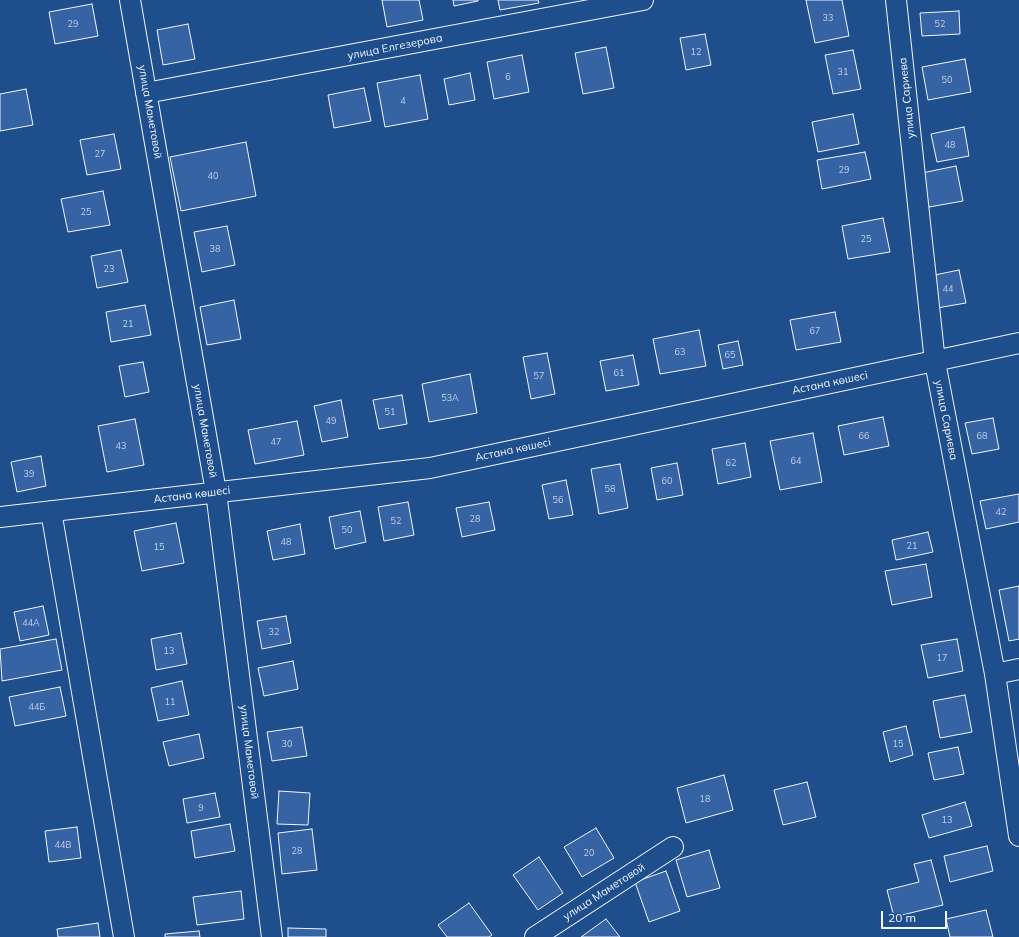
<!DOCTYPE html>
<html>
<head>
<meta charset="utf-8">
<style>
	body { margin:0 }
	#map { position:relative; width:1019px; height:937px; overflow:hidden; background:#1f4e8c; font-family:Mulish,sans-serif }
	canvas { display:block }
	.scale { position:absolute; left:881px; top:911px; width:66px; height:18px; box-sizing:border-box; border:2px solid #f2f6ff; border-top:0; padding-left:5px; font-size:12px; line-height:14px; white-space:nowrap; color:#f2f6ff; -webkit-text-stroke:3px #1f4e8c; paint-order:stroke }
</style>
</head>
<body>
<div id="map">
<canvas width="1019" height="937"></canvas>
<div class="scale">20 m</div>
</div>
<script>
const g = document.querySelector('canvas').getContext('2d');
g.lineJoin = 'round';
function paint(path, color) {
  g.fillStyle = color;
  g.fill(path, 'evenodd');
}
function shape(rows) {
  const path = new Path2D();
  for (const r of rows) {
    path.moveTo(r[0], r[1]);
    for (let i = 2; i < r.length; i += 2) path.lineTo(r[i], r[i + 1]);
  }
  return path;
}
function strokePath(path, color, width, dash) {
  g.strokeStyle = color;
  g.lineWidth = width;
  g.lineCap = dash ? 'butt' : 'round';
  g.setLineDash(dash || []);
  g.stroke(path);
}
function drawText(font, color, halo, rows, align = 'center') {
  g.font = font + ' Mulish,sans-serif';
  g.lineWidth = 3;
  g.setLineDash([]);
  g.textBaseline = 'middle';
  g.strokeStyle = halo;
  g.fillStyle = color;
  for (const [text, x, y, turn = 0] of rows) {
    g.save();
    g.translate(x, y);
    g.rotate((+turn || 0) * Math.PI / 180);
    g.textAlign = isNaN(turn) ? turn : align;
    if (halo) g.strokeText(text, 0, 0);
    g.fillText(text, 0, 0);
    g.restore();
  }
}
const building = shape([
	[382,0,419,0,423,20,387,27,382,0],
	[453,0,478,0,478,1,454,6,453,0],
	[498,0,538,0,539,3,500,10,498,0],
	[806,0,842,0,849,36,815,43,806,0],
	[92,4,98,36,55,44,49,12,92,4],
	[959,11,960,34,922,36,920,13,959,11],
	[188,24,195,59,163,65,157,30,188,24],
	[705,34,711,65,686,70,680,38,705,34],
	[606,47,614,88,583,94,575,53,606,47],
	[853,50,861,89,833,94,825,55,853,50],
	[522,55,529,92,494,99,487,62,522,55],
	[965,59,971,92,928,100,922,67,965,59],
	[470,73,475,100,449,105,444,79,470,73],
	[420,75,428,119,385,127,377,83,420,75],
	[364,88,371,121,334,128,328,95,364,88],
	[26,89,33,125,0,131,0,94,26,89],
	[853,114,859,144,818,152,812,122,853,114],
	[964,127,969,156,937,162,931,134,964,127],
	[114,134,121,169,87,175,80,140,114,134],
	[246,142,256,196,181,211,170,157,246,142],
	[865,152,871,179,822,189,817,160,865,152],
	[956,166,963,201,929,207,922,173,956,166],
	[103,191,110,225,68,232,61,199,103,191],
	[883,218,890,252,848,259,842,226,883,218],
	[227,226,235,265,202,272,194,232,227,226],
	[121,250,128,282,97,288,91,256,121,250],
	[959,270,966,303,937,308,930,276,959,270],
	[234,300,241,339,207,345,200,307,234,300],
	[145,305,151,335,111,342,106,312,145,305],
	[835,312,841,342,796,350,790,320,835,312],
	[699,330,706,366,660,374,653,339,699,330],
	[738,341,743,365,723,369,718,345,738,341],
	[547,353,555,394,531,399,523,357,547,353],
	[633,355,639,385,606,391,600,361,633,355],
	[143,362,149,392,125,397,119,366,143,362],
	[470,374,477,413,429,422,422,384,470,374],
	[402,395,407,424,379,429,373,400,402,395],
	[341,400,348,437,322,442,314,406,341,400],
	[883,417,889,446,844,455,838,426,883,417],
	[993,418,999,449,972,454,965,423,993,418],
	[135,419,144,465,107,472,98,426,135,419],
	[297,421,304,455,255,464,248,430,297,421],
	[813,433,822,482,780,490,770,441,813,433],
	[745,443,751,477,718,484,712,449,745,443],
	[41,456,46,486,17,492,11,462,41,456],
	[677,463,683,495,657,500,651,468,677,463],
	[620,464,628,508,599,514,591,469,620,464],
	[566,480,573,515,549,519,542,485,566,480],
	[1019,494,1019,522,986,529,980,501,1019,494],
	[408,502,414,535,384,541,378,507,408,502],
	[489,502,495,530,462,537,456,508,489,502],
	[360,511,366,542,335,549,329,517,360,511],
	[176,523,184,563,142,571,134,531,176,523],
	[300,524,305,554,273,560,267,531,300,524],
	[928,532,933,552,896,560,892,540,928,532],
	[926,564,932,597,892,605,885,571,926,564],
	[1019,586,1019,639,1009,641,999,590,1019,586],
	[43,606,49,635,20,641,14,612,43,606],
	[286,616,291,643,262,649,257,621,286,616],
	[181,633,187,664,156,670,151,639,181,633],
	[56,639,62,670,2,681,0,649,56,639],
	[957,639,963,671,928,678,921,645,957,639],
	[293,661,298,689,264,696,258,668,293,661],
	[182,681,189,715,158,721,151,688,182,681],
	[60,687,66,716,15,726,9,697,60,687],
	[965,695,972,732,940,738,933,701,965,695],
	[906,726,913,755,890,762,883,732,906,726],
	[302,727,307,756,272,761,267,732,302,727],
	[199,734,204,758,169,766,163,742,199,734],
	[958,747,964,774,934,780,928,753,958,747],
	[724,775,733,810,686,823,677,788,724,775],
	[807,782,816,817,783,825,774,790,807,782],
	[279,791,310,793,308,825,277,824,279,791],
	[215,793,220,817,187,823,183,799,215,793],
	[965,802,972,826,929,838,922,815,965,802],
	[230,824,235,851,195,858,191,831,230,824],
	[77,827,81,858,49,862,45,831,77,827],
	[596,828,614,858,582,877,564,847,596,828],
	[312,829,317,870,282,874,278,833,312,829],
	[987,846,993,871,950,882,944,856,987,846],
	[709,850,720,888,687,897,676,860,709,850],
	[539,857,563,893,538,910,513,875,539,857],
	[931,860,943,905,894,917,887,890,919,882,914,864,931,860],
	[666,871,680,911,649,922,635,882,666,871],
	[241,891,244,919,197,925,193,897,241,891],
	[469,903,492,935,489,937,447,937,438,925,469,903],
	[986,910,993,937,950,937,946,919,986,910],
	[606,919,620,937,581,937,606,919],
	[98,923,100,937,58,937,57,929,98,923],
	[288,928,326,929,326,937,288,937,288,928],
	[199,931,200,937,165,937,165,934,199,931]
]);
const minor = shape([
	[130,0,216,492,272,937],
	[896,0,935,362,995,674,1019,836],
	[146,93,643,0],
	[51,511,124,937],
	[0,517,430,468,1019,343],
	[995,674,1019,669],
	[535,937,673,847]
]);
const numberNames = [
	["33",828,18],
	["29",73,24],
	["52",940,24],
	["12",696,52],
	["31",843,72],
	["6",508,77],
	["50",947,80],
	["4",403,101],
	["48",950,145],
	["27",100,154],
	["29",844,170],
	["40",213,176],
	["25",86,212],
	["25",866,239],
	["38",215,249],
	["23",109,269],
	["44",948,289],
	["21",128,324],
	["67",815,331],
	["63",680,352],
	["65",730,355],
	["61",619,373],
	["57",539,376],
	["53А",450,398],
	["51",390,412],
	["49",331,421],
	["66",864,436],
	["68",982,436],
	["47",276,442],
	["43",121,446],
	["64",796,461],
	["62",731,463],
	["39",29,474],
	["60",667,481],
	["58",610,489],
	["56",558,500],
	["42",1001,512],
	["28",475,519],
	["52",396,521],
	["50",347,530],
	["48",286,542],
	["21",912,546],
	["15",159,547],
	["44А",31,623],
	["32",274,632],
	["13",169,651],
	["17",942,658],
	["11",170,702],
	["44Б",37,707],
	["30",287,744],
	["15",898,744],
	["18",705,799],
	["9",201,808],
	["13",947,820],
	["44В",63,845],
	["28",297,851],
	["20",589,853]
];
const streetNames = [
	["улица Елгезерова",395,47,-11],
	["улица Сариева",907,98,-96],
	["улица Маметовой",150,112,80],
	["Астана көшесі",830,383,-12],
	["улица Сариева",946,420,79],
	["улица Маметовой",205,431,80],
	["Астана көшесі",513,450,-12],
	["Астана көшесі",192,495,-7],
	["улица Маметовой",249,752,83],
	["улица Маметовой",604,892,-33]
];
paint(building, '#3563a3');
strokePath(building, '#f2f6ff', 1);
strokePath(minor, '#f2f6ff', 22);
strokePath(minor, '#1f4e8c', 20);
drawText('9px', '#c3d1e8', null, numberNames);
drawText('11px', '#f2f6ff', '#1f4e8c', streetNames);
</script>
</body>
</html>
